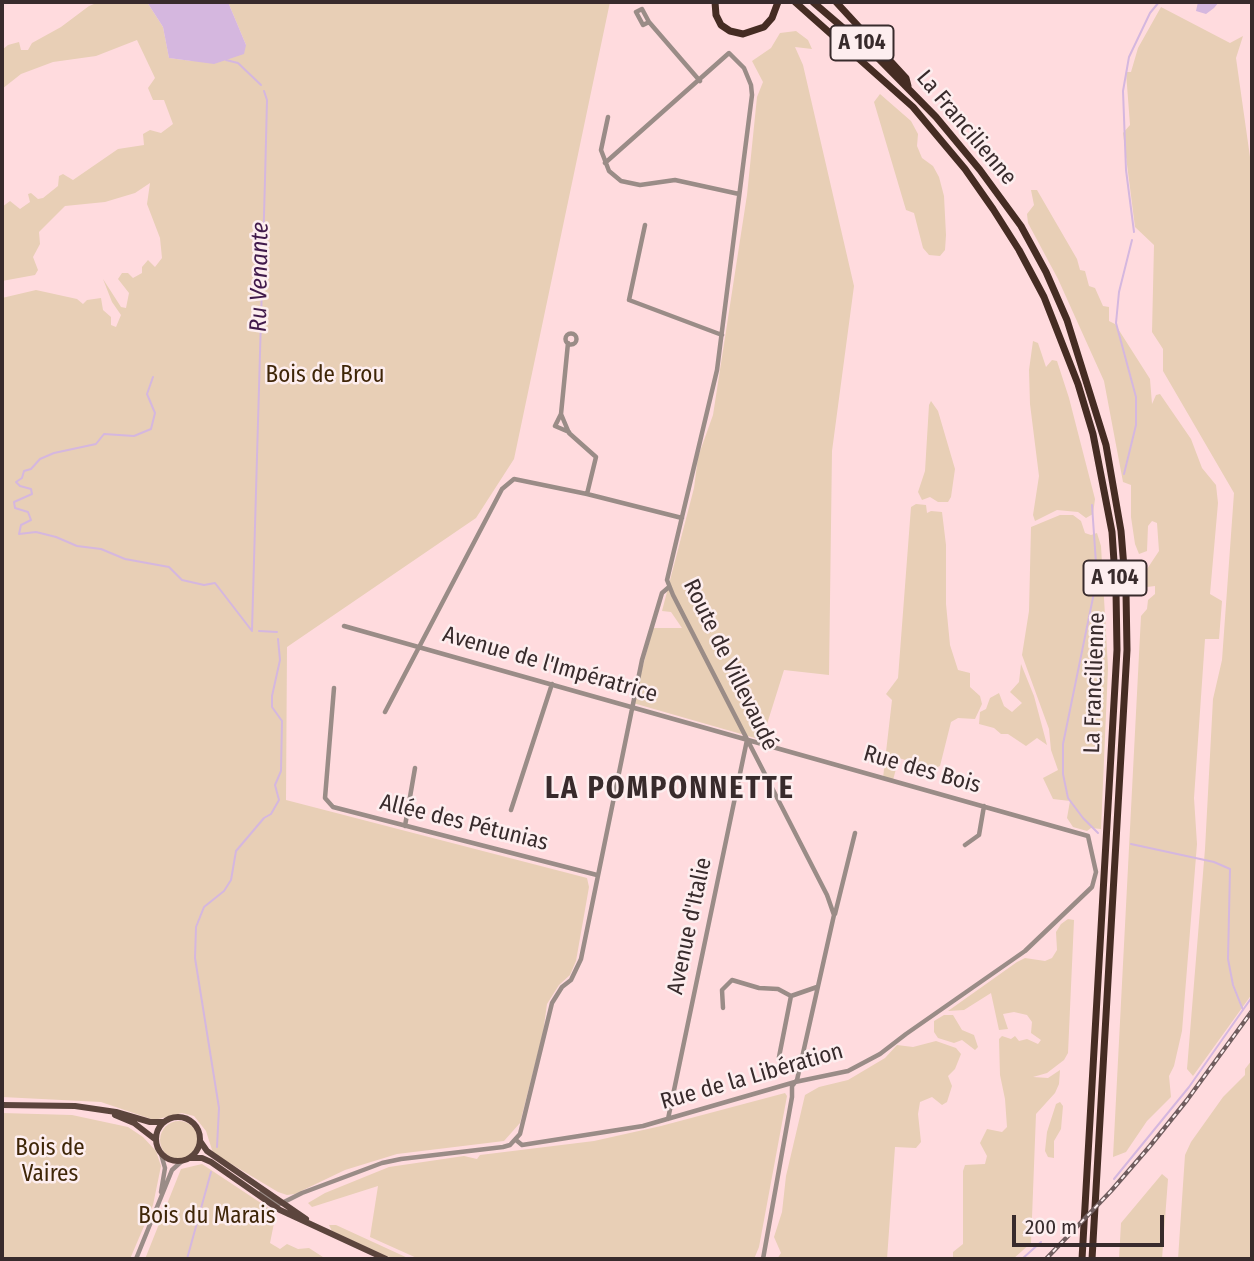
<!DOCTYPE html>
<html>
<head>
<meta charset="utf-8">
<style>
	body { margin:0 }
	#map { position:relative; width:1254px; height:1261px; overflow:hidden; background:#ffdbde; font-family:"Fira Sans Condensed",sans-serif }
	canvas { display:block }
	.frame { position:absolute; inset:0; border:4px solid #382b2c; pointer-events:none }
	.scale { position:absolute; left:1012px; top:1215px; width:152px; height:32px; box-sizing:border-box; border:4px solid #382b2c; border-top:0; padding-left:9px; font-size:21px; line-height:24px; white-space:nowrap; color:#382b2c; -webkit-text-stroke:5px #fdeeef; paint-order:stroke }
</style>
</head>
<body>
<div id="map">
<canvas width="1254" height="1261"></canvas>
<div class="frame"></div>
<div class="scale">200 m</div>
</div>
<script>
const g = document.querySelector('canvas').getContext('2d');
g.lineJoin = 'round';
function paint(path, color) {
  g.fillStyle = color;
  g.fill(path, 'evenodd');
}
function shape(rows) {
  const path = new Path2D();
  for (const r of rows) {
    if (r.length === 3) {
      path.moveTo(r[0] + r[2], r[1]);
      path.arc(r[0], r[1], r[2], 0, 2 * Math.PI);
      continue;
    }
    path.moveTo(r[0], r[1]);
    for (let i = 2; i < r.length; i += 2) path.lineTo(r[i], r[i + 1]);
  }
  return path;
}
function strokePath(path, color, width, dash) {
  g.strokeStyle = color;
  g.lineWidth = width;
  g.lineCap = dash ? 'butt' : 'round';
  g.setLineDash(dash || []);
  g.stroke(path);
}
function drawText(font, color, halo, rows, align = 'center') {
  g.font = font + ' "Fira Sans Condensed",sans-serif';
  g.lineWidth = 5;
  g.setLineDash([]);
  g.textBaseline = 'middle';
  g.strokeStyle = halo;
  g.fillStyle = color;
  for (const [text, x, y, turn = 0] of rows) {
    g.save();
    g.translate(x, y);
    g.rotate((+turn || 0) * Math.PI / 180);
    g.textAlign = isNaN(turn) ? turn : align;
    if (halo) g.strokeText(text, 0, 0);
    g.fillText(text, 0, 0);
    g.restore();
  }
}
const green = shape([
	[99,2,147,2,163,27,169,58,192,61,246,45,228,2,610,2,514,459,476,518,287,647,286,800,587,878,589,887,576,961,570,975,559,985,547,1004,543,1033,520,1123,504,1141,397,1154,345,1170,295,1194,287,1195,278,1192,213,1153,206,1131,194,1116,182,1113,154,1120,101,1102,2,1097,2,298,36,290,77,299,83,304,87,300,101,298,103,310,111,317,111,325,116,327,121,315,112,302,103,279,121,307,126,308,129,293,118,279,122,273,128,273,133,278,142,273,142,267,148,260,155,267,162,258,160,238,147,204,150,183,135,193,105,202,65,206,39,232,40,244,33,257,38,270,35,275,2,281,2,207,10,201,20,209,30,202,28,194,31,193,38,199,43,198,58,186,59,176,63,174,73,180,118,149,144,145,143,134,150,130,161,133,173,124,164,100,153,100,148,88,155,78,137,40,96,56,53,62,21,74,2,89,2,50,8,45,19,42,21,50,28,50,32,43,61,27,89,6],
	[1161,7,1230,43,1243,36,1236,58,1250,157,1252,157,1252,994,1193,1076,1187,1069,1205,849,1213,699,1222,660,1234,493,1163,371,1163,349,1152,332,1154,245,1135,227,1123,133,1130,125,1126,72,1131,72,1138,48],
	[796,31,808,40,812,49,795,47,803,65,854,286,832,451,829,675,784,670,762,740,633,703,653,628,682,628,671,612,662,611,694,488,698,457,713,415,747,195,757,97,763,82,752,61,771,48,780,33],
	[880,94,911,121,918,134,917,146,922,158,933,166,939,177,944,196,946,235,945,250,940,256,929,255,923,248,914,213,906,210,874,102],
	[1031,190,1037,190,1077,259,1080,270,1085,271,1089,286,1095,288,1103,306,1109,307,1109,321,1115,324,1150,379,1152,404,1156,395,1160,394,1191,439,1202,468,1216,485,1218,503,1210,594,1222,601,1219,639,1205,639,1194,798,1197,844,1182,1031,1174,1066,1169,1076,1171,1097,1147,1121,1126,1152,1113,1157,1141,616,1147,609,1148,600,1155,594,1155,586,1147,587,1145,572,1159,551,1157,523,1152,521,1148,526,1147,551,1139,554,1135,544,1131,517,1131,485,1123,482,1104,381,1058,279,1028,223,1027,214,1034,205],
	[1033,341,1038,343,1046,367,1052,360,1057,361,1069,398,1095,499,1093,514,1086,518,1078,512,1057,510,1035,521,1033,515,1039,476,1030,404,1029,370],
	[931,401,938,411,955,469,951,497,948,502,938,502,930,497,922,500,918,492,925,471,929,405],
	[916,504,926,505,927,513,931,511,942,512,946,545,946,604,950,645,958,670,970,673,970,687,980,696,982,704,975,719,958,718,951,722,940,766,933,769,899,758,893,780,883,778,892,700,886,694,898,678,911,507],
	[1060,515,1073,515,1081,521,1085,533,1091,535,1097,533,1101,546,1108,668,1101,829,1091,828,1087,831,1073,827,1067,818,1070,801,1053,799,1043,778,1058,770,1051,750,1049,729,1022,655,1029,611,1031,527],
	[1021,664,1034,696,1047,745,1037,738,1026,746,1008,734,1001,734,994,728,979,724,980,712,986,709,990,698,999,693,1004,706,1012,712,1022,703,1010,692,1019,682],
	[1068,919,1074,920,1068,1053,1064,1060,1047,1073,1033,1077,1048,1078,1060,1070,1059,1084,1055,1093,1036,1114,1031,1243,1013,1259,953,1259,953,1252,963,1244,963,1171,965,1165,985,1164,987,1156,980,1143,987,1129,1002,1132,1007,1127,1005,1099,1000,1075,999,1039,1002,1036,1011,1039,1015,1036,1019,1041,1027,1039,1038,1044,1041,1040,1031,1033,1032,1022,1027,1015,1014,1012,1003,1014,1008,1029,999,1030,991,993,964,1010,948,1011,1017,962,1025,958,1045,961,1052,958,1057,950,1056,932,1061,924],
	[944,1015,953,1015,962,1030,974,1035,978,1047,975,1050,962,1040,954,1043,938,1038,934,1032,934,1021],
	[936,1041,956,1048,961,1054,955,1069,948,1076,952,1086,947,1102,942,1105,932,1097,920,1102,918,1114,921,1142,916,1148,895,1147,887,1259,777,1259,781,1253,774,1237,782,1212,786,1176,805,1095,819,1087,848,1080,885,1058,897,1045,913,1047],
	[1252,1060,1252,1259,1178,1259,1185,1155,1191,1142,1223,1097,1245,1075,1245,1069],
	[785,1093,787,1096,759,1247,754,1259,419,1259,370,1237,378,1186,312,1207,308,1203,325,1193,389,1167,464,1156,477,1159,480,1155,594,1141,661,1126],
	[1060,1102,1063,1106,1061,1129,1054,1141,1054,1158,1048,1157,1045,1151,1047,1132,1056,1104],
	[2,1113,72,1115,128,1127,143,1137,156,1151,161,1166,153,1205,130,1259,2,1259],
	[179,1140,19],
	[202,1164,276,1213,270,1243,280,1249,287,1244,298,1249,309,1248,326,1259,145,1259,181,1169],
	[1162,1174,1168,1179,1162,1259,1119,1259,1121,1223],
	[329,1225,336,1225,410,1259,393,1259,332,1231]
]);
const water = shape([
	[147,2,228,2,246,45,244,54,214,64,169,58,163,27],
	[1198,2,1219,2,1214,8,1206,14,1196,11]
]);
const stream = shape([
	[226,60,238,63,261,85],
	[1134,232,1126,170,1123,91,1129,57,1150,13,1159,2],
	[153,377,147,394,155,413,151,429,134,436,104,434,96,444,54,453,40,459,31,469,24,471,22,478,16,482,20,486,31,489,32,494,14,502,15,508,28,512,31,520,21,525,19,534,36,532,56,537,77,546,101,549,125,559,169,567,182,580,204,585,215,583,252,631],
	[1124,474,1136,425,1136,397,1116,323,1119,292,1132,240],
	[1092,505,1097,578,1063,744,1063,774,1068,798,1083,818,1098,833],
	[252,630,265,180,267,100,264,91],
	[259,631,277,632],
	[1131,844,1214,862,1230,869,1228,959,1233,985,1243,1010],
	[217,1147,219,1108,195,958,196,927,204,907,224,891,231,880,236,851,264,818,271,814,279,800,275,785,281,771,282,721,272,707,272,696,280,660,278,639],
	[1114,1179,1189,1087,1252,997],
	[187,1259,211,1172],
	[1022,1259,1041,1242]
]);
const minor = shape([
	[649,22,643,25,636,12,642,9,649,22,700,81],
	[608,117,601,150,609,171,621,181,640,185,675,180,739,194],
	[605,163,729,53,744,68,751,85,752,95,717,370,667,580,673,595,827,895,834,915,797,1080,792,1086,792,1097,763,1259],
	[645,225,629,300,722,335],
	[571,339,5.5],
	[568,343,561,414,569,433,596,457,587,494],
	[561,414,555,426,569,432],
	[344,626,1088,836,1096,872,1092,887,1025,951,906,1034,880,1054,848,1071,795,1082,643,1126,522,1145,516,1140],
	[334,688,325,798,333,807,597,875],
	[385,712,502,489,514,479,587,494,682,518],
	[511,810,552,684],
	[405,826,415,768],
	[965,845,979,835,984,806],
	[835,914,855,833],
	[723,1008,722,990,732,980,759,988,778,989,791,996,817,987],
	[779,1057,791,996],
	[668,1119,747,740],
	[161,1154,165,1168,161,1192],
	[261,1193,278,1204,282,1203,302,1193,382,1163,401,1159,503,1147,510,1145,520,1134,552,1003,562,987,571,980,581,959,642,660,662,593,669,587],
	[136,1259,172,1170,182,1161]
]);
const primary = shape([
	[2,1105,75,1106,116,1112,150,1122,163,1122],
	[115,1115,134,1123,156,1140],
	[178,1139,22],
	[200,1141,207,1151,306,1219],
	[191,1158,202,1158,211,1162,280,1210,386,1259]
]);
const motorway = shape([
	[715,2,716,15,721,25,730,31,743,34,764,27,772,18,778,2],
	[795,2,913,107,965,169,993,209,1019,250,1044,297,1078,384,1093,434,1112,532,1116,591,1117,650,1082,1259],
	[813,2,877,57,936,117,980,170,1021,226,1046,272,1067,320,1106,445,1121,531,1126,592,1127,650,1092,1259],
	[836,2,906,78,908,86]
]);
const rail = shape([
	[1046,1259,1111,1191,1150,1146,1187,1100,1252,1011]
]);
const shields = [
	[862,43,63],
	[1115,578,63]
];
const shieldNames = [
	["A 104",862,43],
	["A 104",1115,578]
];
const streetNames = [
	["La Francilienne",966,128,50],
	["Avenue de l'Impératrice",550,665,16],
	["Route de Villevaudé",730,665,64],
	["La Francilienne",1095,683,-88],
	["Rue des Bois",922,770,16],
	["Allée des Pétunias",464,823,14],
	["Avenue d'Italie",690,926,-78],
	["Rue de la Libération",752,1077,-16]
];
const parkNames = [
	["Bois de Brou",325,376],
	["Bois de",50,1149],
	["Vaires",50,1175],
	["Bois du Marais",207,1217]
];
const waterNames = [
	["Ru Venante",260,277,-89]
];
const districtNames = [
	["LA POMPONNETTE",670,790]
];
paint(green, '#e8cfb6');
paint(water, '#d5b7df');
strokePath(stream, '#d5b7df', 2);
strokePath(minor, '#9a8c87', 4.5);
strokePath(primary, '#5c453d', 6);
strokePath(motorway, '#452c23', 7);
strokePath(rail, '#705d5e', 4.5);
strokePath(rail, '#fdeeef', 2, [5]);
for (const [x, y, w] of shields) {
  const box = new Path2D();
  box.roundRect(x - w / 2, y - 17.5, w, 35, 5);
  g.fillStyle = '#fdeeef';
  g.fill(box);
  strokePath(box, '#382b2c', 2);
}
drawText('bold 21px', '#382b2c', null, shieldNames);
drawText('23px', '#382b2c', '#fdeeef', streetNames);
drawText('23px', '#3f2608', '#fdeeef', parkNames);
drawText('italic 24px', '#411a4b', '#fdeeef', waterNames);
g.letterSpacing = '2px';
drawText('bold 30px', '#382b2c', '#fdeeef', districtNames);
g.letterSpacing = '0px';
</script>
</body>
</html>
